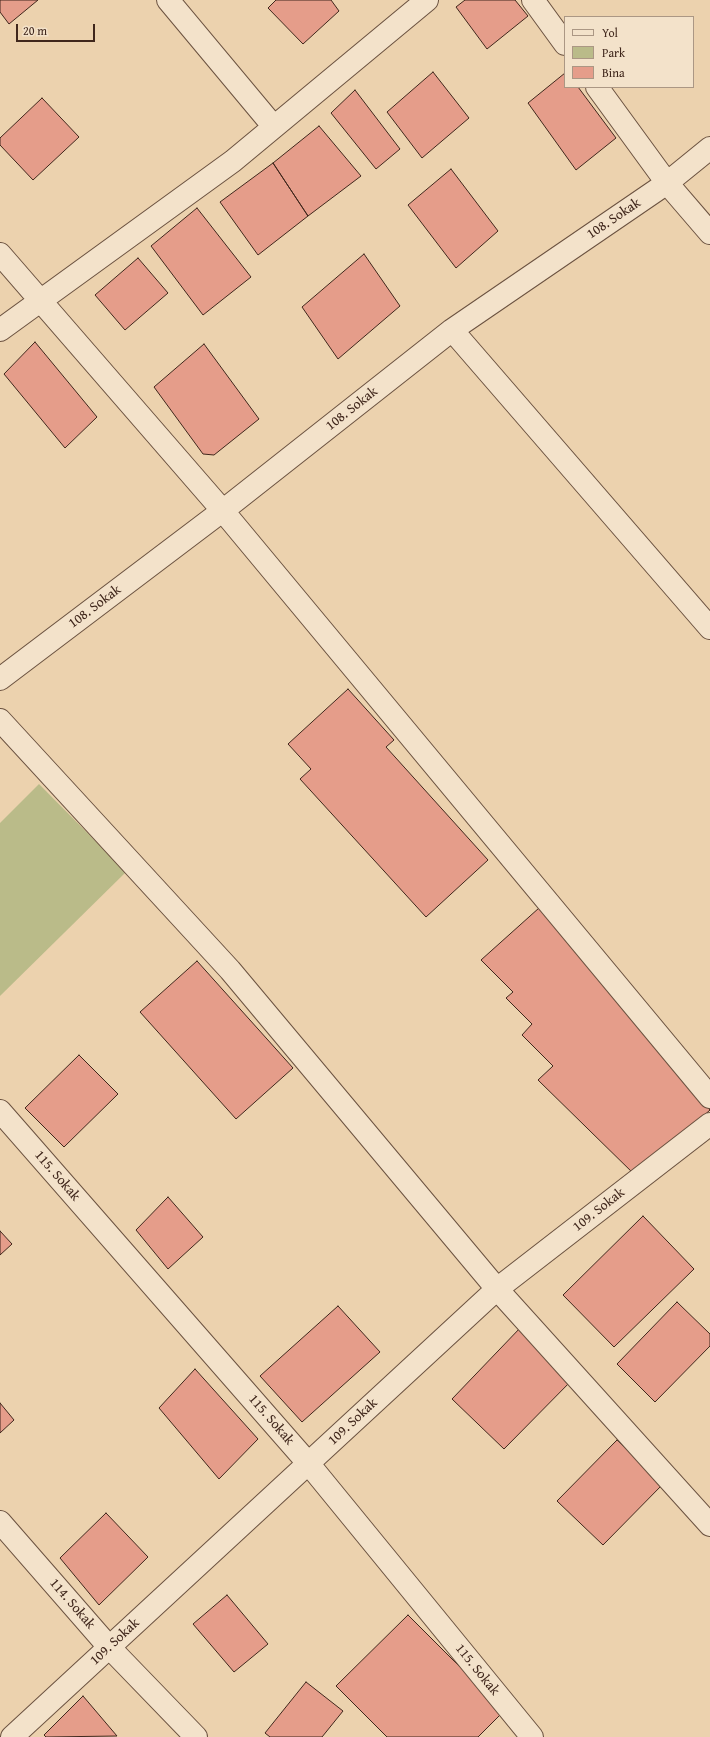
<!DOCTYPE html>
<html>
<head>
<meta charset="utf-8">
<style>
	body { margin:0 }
	#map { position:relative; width:710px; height:1737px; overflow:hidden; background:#ecd2ae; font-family:"Gentium Book Plus",serif }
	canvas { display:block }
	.legend { position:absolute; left:564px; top:16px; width:130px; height:72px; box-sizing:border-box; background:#f3e2ca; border:1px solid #ab9784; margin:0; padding:5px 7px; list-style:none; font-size:12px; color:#40271c }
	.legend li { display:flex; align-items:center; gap:8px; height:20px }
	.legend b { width:20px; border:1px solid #ab9784 }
	.scale { position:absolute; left:16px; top:24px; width:79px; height:18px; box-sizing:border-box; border:2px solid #40271c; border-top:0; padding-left:5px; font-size:12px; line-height:14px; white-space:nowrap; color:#40271c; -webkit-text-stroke:3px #f3e2ca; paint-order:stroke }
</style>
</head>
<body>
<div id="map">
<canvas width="710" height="1737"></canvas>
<ul class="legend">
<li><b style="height:5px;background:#f3e2ca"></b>Yol</li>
<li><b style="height:11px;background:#babb89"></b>Park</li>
<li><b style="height:11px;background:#e59d8a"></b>Bina</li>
</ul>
<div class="scale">20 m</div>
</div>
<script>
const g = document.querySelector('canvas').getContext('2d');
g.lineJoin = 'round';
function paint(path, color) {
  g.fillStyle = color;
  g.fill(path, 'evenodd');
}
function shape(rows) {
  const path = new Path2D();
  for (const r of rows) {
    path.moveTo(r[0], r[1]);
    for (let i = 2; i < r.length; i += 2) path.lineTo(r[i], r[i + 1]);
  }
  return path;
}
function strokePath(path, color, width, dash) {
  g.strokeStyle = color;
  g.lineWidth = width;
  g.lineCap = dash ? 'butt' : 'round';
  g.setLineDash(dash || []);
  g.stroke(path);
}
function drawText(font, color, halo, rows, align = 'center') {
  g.font = font + ' "Gentium Book Plus",serif';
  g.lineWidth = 3.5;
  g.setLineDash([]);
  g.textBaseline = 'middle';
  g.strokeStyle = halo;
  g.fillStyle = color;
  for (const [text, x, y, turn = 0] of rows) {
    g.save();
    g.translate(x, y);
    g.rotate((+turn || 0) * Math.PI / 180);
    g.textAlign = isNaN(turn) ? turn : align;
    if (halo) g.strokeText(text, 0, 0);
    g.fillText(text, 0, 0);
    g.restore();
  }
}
const green = shape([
	[39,784,126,872,0,996,0,823]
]);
const building = shape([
	[0,0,38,0,9,24,0,12,0,0],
	[276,0,331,0,339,11,303,44,268,8,276,0],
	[465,0,515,0,528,16,487,49,456,7,465,0],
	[433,72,469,118,422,158,387,112,433,72],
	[565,73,565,87,578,87,616,138,576,170,528,103,565,73],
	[355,90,400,149,376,169,331,113,355,90],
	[42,98,79,137,33,180,0,145,0,138,42,98],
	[319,126,361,176,308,216,273,163,319,126],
	[273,163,308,216,258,255,220,202,273,163],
	[451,169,498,231,456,268,408,205,451,169],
	[197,208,251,277,203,315,151,246,197,208],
	[364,254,400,306,338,359,302,307,364,254],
	[138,258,168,293,125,330,95,295,138,258],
	[35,342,97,417,65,448,4,374,35,342],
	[204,344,259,419,214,455,203,454,154,387,204,344],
	[348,689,394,740,386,747,488,860,426,917,300,779,311,769,288,744,348,689],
	[539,908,710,1110,636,1176,538,1080,553,1066,522,1035,532,1024,506,998,513,992,481,960,539,908],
	[197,961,293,1068,236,1119,140,1012,197,961],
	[79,1055,118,1094,64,1147,25,1108,79,1055],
	[168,1197,203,1237,168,1269,136,1230,168,1197],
	[643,1216,694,1269,614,1347,563,1295,643,1216],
	[0,1231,12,1244,0,1255,0,1231],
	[677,1302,710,1334,710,1346,655,1402,617,1364,677,1302],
	[338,1306,380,1352,302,1422,260,1376,338,1306],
	[522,1326,575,1377,504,1449,452,1399,522,1326],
	[195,1369,258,1439,219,1479,159,1408,195,1369],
	[0,1403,14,1420,0,1433,0,1403],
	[617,1440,663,1484,603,1545,557,1501,617,1440],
	[106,1513,148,1557,99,1605,60,1558,106,1513],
	[227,1595,268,1644,234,1672,193,1624,227,1595],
	[408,1615,504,1711,478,1737,387,1737,336,1686,408,1615],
	[306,1682,343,1711,322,1737,270,1737,265,1733,306,1682],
	[83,1696,117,1736,46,1737,44,1735,83,1696]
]);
const minor = shape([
	[168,0,274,127],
	[533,0,565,44],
	[597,87,667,183,710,233],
	[0,254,223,511,710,1097],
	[0,330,233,161,427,0],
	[452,330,710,628],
	[0,679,230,505,452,330,667,183,710,148],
	[0,720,230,970,497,1289,710,1525],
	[0,1111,308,1463,532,1737],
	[0,1522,109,1647,196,1737],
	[12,1737,497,1289,710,1124]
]);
const streetNames = [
	["108. Sokak",614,219,-34],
	["108. Sokak",352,409,-38],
	["108. Sokak",95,607,-37],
	["115. Sokak",57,1176,49],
	["109. Sokak",599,1210,-38],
	["115. Sokak",271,1420,49],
	["109. Sokak",353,1422,-43],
	["114. Sokak",72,1604,49],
	["109. Sokak",115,1642,-43],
	["115. Sokak",477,1670,51]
];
paint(green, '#babb89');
paint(building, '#e59d8a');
strokePath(building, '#40271c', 1);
strokePath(minor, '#6b5240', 24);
strokePath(minor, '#f3e2ca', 22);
drawText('14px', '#40271c', '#f3e2ca', streetNames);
</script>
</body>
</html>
